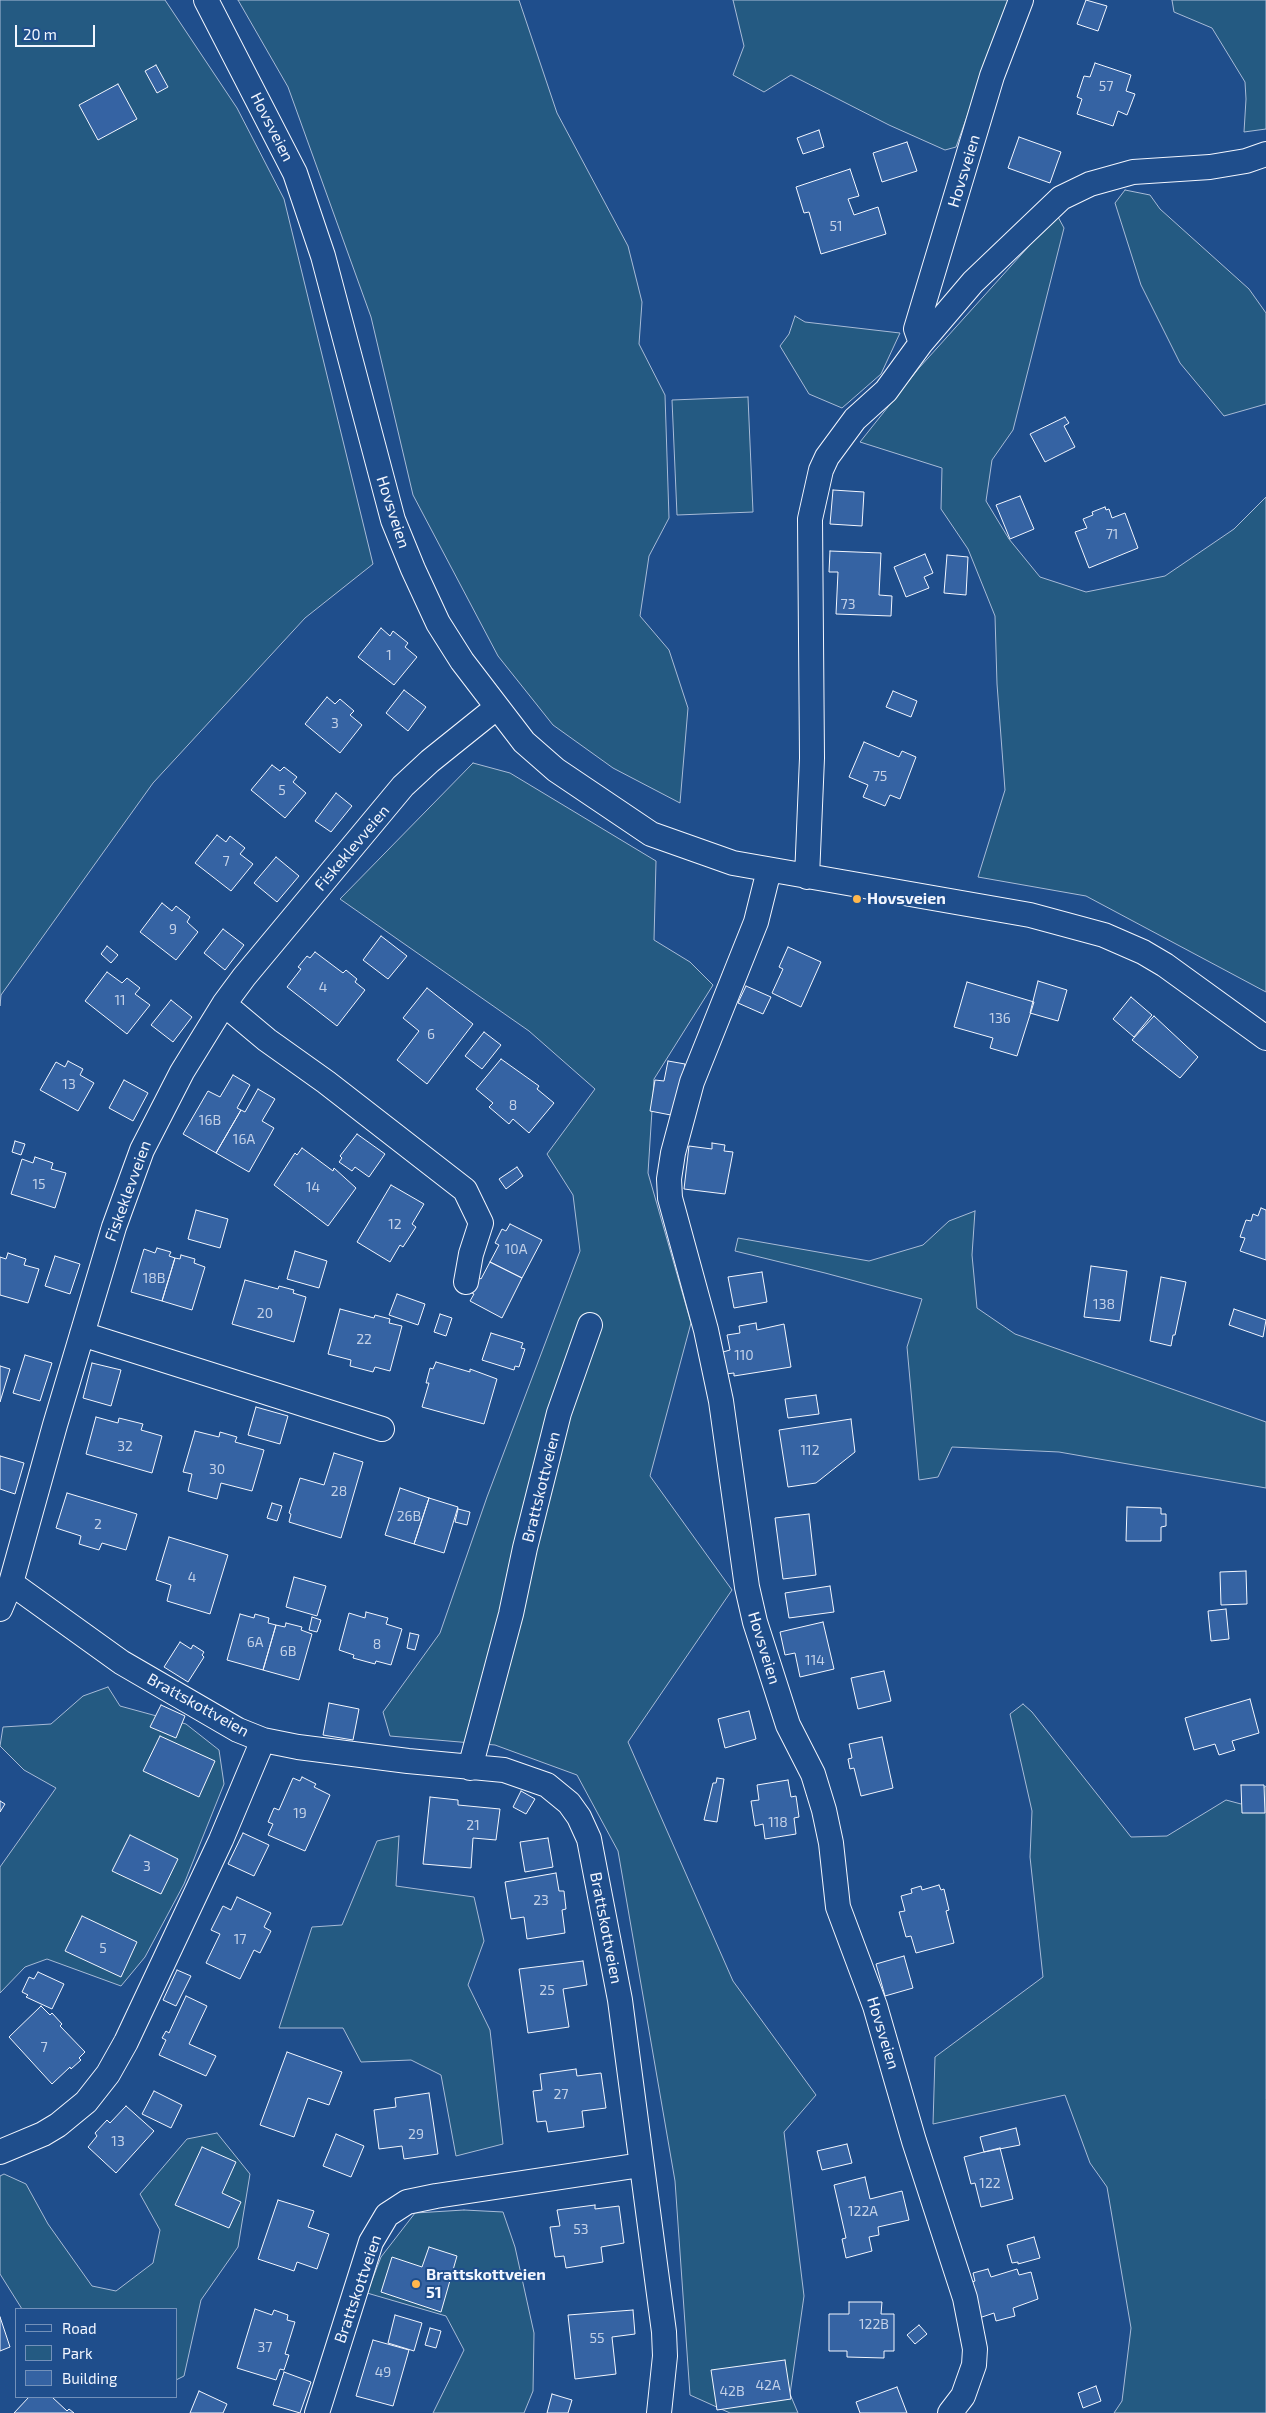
<!DOCTYPE html>
<html>
<head>
<meta charset="utf-8">
<style>
	body { margin:0 }
	#map { position:relative; width:1266px; height:2413px; overflow:hidden; background:#1f4e8c; font-family:"Exo 2",sans-serif }
	canvas { display:block }
	.legend { position:absolute; left:15px; top:2308px; width:162px; height:90px; box-sizing:border-box; background:#1f4e8c; border:1px solid #7391ba; margin:0; padding:6px 9px; list-style:none; font-size:15px; color:#f2f6ff }
	.legend li { display:flex; align-items:center; gap:10px; height:25px }
	.legend b { width:25px; border:1px solid #7391ba }
	.scale { position:absolute; left:15px; top:25px; width:80px; height:22px; box-sizing:border-box; border:2px solid #f2f6ff; border-top:0; padding-left:6px; font-size:15px; line-height:18px; white-space:nowrap; color:#f2f6ff; -webkit-text-stroke:4px #1f4e8c; paint-order:stroke }
</style>
</head>
<body>
<div id="map">
<canvas width="1266" height="2413"></canvas>
<ul class="legend">
<li><b style="height:6px;background:#1f4e8c"></b>Road</li>
<li><b style="height:14px;background:#245a82"></b>Park</li>
<li><b style="height:14px;background:#3563a3"></b>Building</li>
</ul>
<div class="scale">20 m</div>
</div>
<script>
const g = document.querySelector('canvas').getContext('2d');
g.lineJoin = 'round';
function paint(path, color) {
  g.fillStyle = color;
  g.fill(path, 'evenodd');
}
function shape(rows) {
  const path = new Path2D();
  for (const r of rows) {
    path.moveTo(r[0], r[1]);
    for (let i = 2; i < r.length; i += 2) path.lineTo(r[i], r[i + 1]);
  }
  return path;
}
function strokePath(path, color, width, dash) {
  g.strokeStyle = color;
  g.lineWidth = width;
  g.lineCap = dash ? 'butt' : 'round';
  g.setLineDash(dash || []);
  g.stroke(path);
}
function drawText(font, color, halo, rows, align = 'center') {
  g.font = font + ' "Exo 2",sans-serif';
  g.lineWidth = 4;
  g.setLineDash([]);
  g.textBaseline = 'middle';
  g.strokeStyle = halo;
  g.fillStyle = color;
  for (const [text, x, y, turn = 0] of rows) {
    g.save();
    g.translate(x, y);
    g.rotate((+turn || 0) * Math.PI / 180);
    g.textAlign = isNaN(turn) ? turn : align;
    if (halo) g.strokeText(text, 0, 0);
    g.fillText(text, 0, 0);
    g.restore();
  }
}
const green = shape([
	[0,0,165,0,237,108,284,199,373,564,305,618,153,783,1,995,0,1006,0,0],
	[238,0,519,0,557,113,628,246,642,302,639,344,665,395,669,518,649,556,640,616,669,650,688,708,680,803,613,768,553,725,498,656,413,495,371,317,288,87,238,0],
	[733,0,1009,0,956,147,945,150,889,125,791,75,764,92,733,75,744,46,733,0],
	[1172,0,1266,0,1266,129,1244,132,1246,99,1245,82,1212,28,1174,12,1172,0],
	[1125,190,1150,195,1160,209,1249,289,1266,313,1266,404,1224,416,1180,363,1141,285,1115,203,1125,190],
	[1057,215,1064,228,1013,430,992,460,986,501,1009,539,1040,577,1086,592,1165,576,1234,529,1266,497,1266,992,1086,896,978,877,1005,790,997,684,995,616,968,549,941,509,942,468,860,442,919,368,1057,215],
	[795,316,805,322,900,333,881,374,842,408,809,394,780,346,789,334,795,316],
	[748,397,753,512,677,515,672,400,748,397],
	[473,763,510,773,656,861,654,940,690,962,713,985,654,1079,648,1173,691,1323,650,1476,732,1590,628,1742,733,1981,816,2095,784,2132,804,2296,790,2394,798,2413,730,2413,690,2395,675,2181,618,1851,577,1775,495,1745,390,1736,383,1712,440,1633,487,1497,580,1251,573,1195,547,1154,595,1089,529,1031,340,899,473,763],
	[975,1211,972,1255,977,1308,1015,1334,1266,1422,1266,1488,1059,1452,952,1447,938,1477,919,1480,907,1347,922,1299,825,1273,735,1251,738,1238,869,1261,923,1245,949,1221,975,1211],
	[108,1687,120,1706,186,1724,219,1750,224,1784,184,1884,145,1957,121,1986,47,1959,25,1967,0,1993,0,1867,56,1788,24,1770,0,1746,3,1727,51,1724,83,1696,108,1687],
	[1023,1704,1032,1712,1131,1837,1167,1836,1226,1800,1241,1804,1266,1786,1266,2413,1114,2413,1122,2401,1131,2328,1107,2187,1090,2163,1065,2095,933,2124,935,2057,1043,1977,1030,1857,1032,1811,1010,1714,1023,1704],
	[399,1836,396,1886,474,1897,484,1941,468,1985,490,2030,503,2144,456,2156,441,2075,411,2060,361,2062,343,2028,279,2028,312,1927,342,1925,377,1841,399,1836],
	[217,2133,250,2174,238,2247,201,2300,184,2376,176,2380,176,2309,22,2309,0,2274,0,2176,4,2174,26,2184,48,2224,92,2286,116,2291,153,2263,160,2230,140,2194,187,2139,217,2133],
	[464,2210,503,2212,515,2247,534,2333,533,2391,524,2413,433,2413,464,2350,446,2316,367,2293,381,2257,415,2213,464,2210]
]);
const building = shape([
	[1086,0,1107,6,1098,31,1077,24,1086,0],
	[1095,63,1131,75,1126,91,1135,94,1127,115,1118,111,1113,126,1077,114,1082,99,1077,97,1084,76,1090,77,1095,63],
	[156,65,168,87,157,93,145,71,156,65],
	[118,84,137,119,98,140,79,105,118,84],
	[819,130,824,147,803,154,797,138,819,130],
	[1019,137,1061,152,1050,183,1008,168,1019,137],
	[907,142,917,171,882,182,873,153,907,142],
	[850,169,859,196,848,199,854,215,878,207,886,234,821,254,809,212,804,213,796,187,850,169],
	[1065,417,1069,423,1064,426,1075,447,1045,462,1030,434,1065,417],
	[833,490,864,492,862,526,830,524,833,490],
	[1020,496,1034,529,1010,539,996,505,1020,496],
	[1105,507,1106,510,1109,509,1112,518,1125,513,1138,548,1089,568,1075,532,1087,528,1083,519,1093,515,1092,512,1105,507],
	[830,551,881,553,879,595,892,596,891,616,836,614,838,572,829,572,830,551],
	[925,554,933,573,924,577,929,588,906,597,894,567,925,554],
	[947,555,968,557,966,595,944,593,947,555],
	[381,628,390,636,393,631,408,643,405,647,417,657,394,685,358,657,381,628],
	[404,690,426,707,408,731,386,713,404,690],
	[893,691,917,701,911,717,886,707,893,691],
	[327,697,335,704,340,699,354,711,350,715,362,725,340,753,305,724,327,697],
	[864,742,899,757,902,751,916,757,900,799,890,795,885,806,863,797,868,785,849,777,864,742],
	[272,765,280,771,284,767,297,777,293,782,306,793,285,818,251,790,272,765],
	[336,793,352,806,331,832,315,821,336,793],
	[217,835,226,842,230,836,245,848,240,854,253,864,231,891,195,863,217,835],
	[276,857,299,876,277,902,254,883,276,857],
	[162,903,172,911,176,906,190,917,187,922,198,932,176,960,140,932,162,903],
	[223,929,244,945,225,970,204,953,223,929],
	[381,936,407,956,388,979,363,960,381,936],
	[107,946,118,955,111,963,101,954,107,946],
	[788,947,821,962,801,1007,772,993,783,969,779,967,788,947],
	[315,952,343,973,346,970,357,979,355,982,365,990,337,1026,287,987,301,969,298,967,307,956,310,958,315,952],
	[107,972,122,983,127,978,140,988,135,994,150,1005,127,1034,85,1001,107,972],
	[1038,981,1067,990,1058,1021,1030,1013,1038,981],
	[967,982,1034,1002,1017,1056,990,1048,993,1038,954,1027,967,982],
	[746,986,771,997,763,1014,738,1003,746,986],
	[427,988,473,1024,427,1084,397,1060,419,1031,403,1018,427,988],
	[1131,997,1152,1015,1134,1037,1113,1019,1131,997],
	[171,1000,192,1017,173,1042,151,1025,171,1000],
	[1154,1016,1198,1057,1180,1078,1132,1040,1154,1016],
	[484,1032,501,1045,482,1069,465,1056,484,1032],
	[501,1059,539,1086,537,1089,554,1103,529,1133,513,1119,509,1124,489,1107,493,1103,476,1089,501,1059],
	[68,1061,83,1069,80,1075,94,1083,78,1111,40,1090,56,1062,65,1067,68,1061],
	[668,1061,685,1064,676,1116,650,1111,655,1080,664,1081,668,1061],
	[233,1075,250,1085,237,1108,241,1110,216,1153,183,1134,208,1091,220,1097,233,1075],
	[124,1080,148,1093,133,1121,109,1108,124,1080],
	[258,1089,275,1099,262,1121,274,1128,249,1172,216,1153,241,1110,245,1112,258,1089],
	[357,1134,385,1154,369,1177,355,1167,352,1171,339,1162,342,1158,340,1156,357,1134],
	[15,1141,25,1144,21,1155,12,1152,15,1141],
	[712,1143,725,1145,724,1151,733,1152,725,1194,684,1189,689,1146,712,1149,712,1143],
	[302,1148,333,1171,334,1168,356,1188,328,1226,274,1185,295,1153,297,1155,302,1148],
	[35,1157,53,1163,51,1169,66,1173,55,1208,11,1194,22,1159,33,1163,35,1157],
	[517,1167,523,1176,506,1189,499,1179,517,1167],
	[391,1185,424,1204,412,1224,416,1227,403,1247,400,1245,390,1262,357,1242,391,1185],
	[1261,1208,1266,1210,1266,1260,1240,1251,1245,1238,1240,1237,1246,1220,1251,1221,1253,1214,1258,1216,1261,1208],
	[196,1210,228,1219,220,1248,188,1239,196,1210],
	[510,1224,542,1240,522,1278,490,1262,499,1245,495,1243,502,1229,506,1231,510,1224],
	[157,1248,171,1252,169,1256,175,1258,162,1301,131,1292,144,1249,155,1253,157,1248],
	[295,1251,327,1261,319,1288,287,1279,295,1251],
	[8,1253,26,1259,24,1265,39,1269,28,1303,0,1295,0,1257,6,1259,8,1253],
	[181,1255,195,1259,194,1263,205,1267,192,1310,162,1301,175,1258,180,1259,181,1255],
	[55,1256,80,1264,70,1294,45,1286,55,1256],
	[490,1262,522,1278,502,1318,470,1301,474,1294,470,1292,478,1277,481,1279,490,1262],
	[1091,1266,1127,1271,1120,1321,1084,1317,1091,1266],
	[762,1272,767,1302,734,1308,728,1277,762,1272],
	[1161,1277,1186,1282,1175,1335,1173,1335,1171,1346,1150,1341,1161,1277],
	[245,1280,278,1289,279,1286,294,1290,293,1293,306,1297,294,1342,232,1324,245,1280],
	[397,1294,425,1304,418,1325,389,1315,397,1294],
	[340,1309,374,1318,375,1315,390,1319,389,1323,402,1326,390,1371,375,1367,373,1372,350,1366,351,1360,328,1354,340,1309],
	[1234,1309,1266,1320,1263,1337,1229,1325,1234,1309],
	[440,1314,452,1318,446,1336,434,1332,440,1314],
	[756,1323,757,1330,784,1324,791,1367,734,1376,734,1373,726,1374,723,1352,730,1350,727,1335,740,1333,739,1326,756,1323],
	[491,1333,523,1343,521,1348,525,1349,519,1367,515,1366,514,1370,482,1360,491,1333],
	[25,1355,52,1363,40,1401,13,1393,25,1355],
	[436,1362,470,1372,470,1369,497,1379,484,1424,422,1407,429,1383,426,1383,430,1368,433,1369,436,1362],
	[92,1363,121,1370,111,1406,83,1398,92,1363],
	[0,1366,10,1369,0,1402,0,1366],
	[816,1395,819,1414,788,1418,785,1399,816,1395],
	[256,1407,288,1416,280,1444,248,1435,256,1407],
	[96,1417,118,1423,119,1418,143,1424,141,1430,162,1436,152,1473,86,1454,96,1417],
	[851,1419,855,1452,816,1483,788,1487,779,1430,851,1419],
	[195,1431,219,1437,220,1432,237,1437,235,1442,264,1450,252,1491,221,1483,217,1499,188,1491,192,1474,183,1472,195,1431],
	[334,1453,363,1462,341,1538,289,1522,291,1514,289,1513,300,1478,324,1485,334,1453],
	[0,1456,24,1463,15,1494,0,1489,0,1456],
	[400,1488,429,1498,414,1544,385,1535,400,1488],
	[67,1493,137,1514,126,1550,102,1543,99,1550,79,1544,81,1536,56,1528,67,1493],
	[429,1498,458,1507,444,1553,414,1544,429,1498],
	[272,1503,282,1506,277,1521,267,1518,272,1503],
	[1127,1507,1161,1508,1161,1514,1166,1514,1166,1526,1161,1527,1161,1541,1126,1541,1127,1507],
	[458,1509,470,1512,467,1525,455,1522,458,1509],
	[809,1514,816,1575,783,1579,775,1518,809,1514],
	[169,1537,228,1555,210,1614,167,1601,171,1585,156,1580,169,1537],
	[1246,1571,1247,1604,1221,1605,1220,1572,1246,1571],
	[294,1577,326,1586,317,1616,286,1607,294,1577],
	[830,1586,834,1612,789,1618,785,1593,830,1586],
	[1226,1609,1229,1639,1211,1641,1208,1611,1226,1609],
	[366,1612,388,1618,386,1624,402,1629,391,1665,376,1661,375,1664,353,1658,354,1655,339,1650,349,1613,365,1618,366,1612],
	[240,1614,254,1618,255,1614,269,1618,268,1623,276,1625,263,1670,227,1660,240,1614],
	[312,1617,321,1620,317,1632,309,1630,312,1617],
	[823,1622,834,1669,800,1677,795,1653,785,1655,780,1632,823,1622],
	[286,1623,302,1627,301,1630,312,1634,299,1680,263,1670,276,1625,285,1627,286,1623],
	[410,1633,419,1635,415,1650,407,1648,410,1633],
	[180,1642,191,1649,193,1645,204,1652,202,1655,204,1657,188,1682,164,1667,180,1642],
	[884,1671,891,1701,858,1709,851,1678,884,1671],
	[1250,1699,1259,1733,1232,1741,1235,1750,1219,1755,1215,1744,1194,1750,1185,1718,1250,1699],
	[329,1703,359,1709,353,1740,323,1735,329,1703],
	[161,1705,185,1716,176,1738,150,1727,161,1705],
	[749,1711,756,1739,725,1748,718,1719,749,1711],
	[160,1736,215,1761,199,1797,143,1771,160,1736],
	[882,1737,893,1788,861,1796,854,1768,850,1769,848,1759,852,1758,849,1744,882,1737],
	[302,1777,316,1784,314,1787,330,1795,305,1851,268,1835,273,1824,268,1822,274,1808,279,1810,293,1778,300,1781,302,1777],
	[717,1778,724,1779,717,1822,704,1820,713,1783,716,1783,717,1778],
	[788,1780,791,1797,796,1796,799,1817,794,1818,796,1834,765,1839,763,1824,755,1826,751,1801,759,1800,757,1785,788,1780],
	[1241,1785,1264,1785,1265,1813,1242,1813,1241,1785],
	[521,1791,535,1799,526,1814,513,1807,521,1791],
	[430,1797,458,1800,458,1805,500,1809,496,1840,473,1838,471,1868,423,1864,430,1797],
	[0,1801,5,1804,0,1812,0,1801],
	[243,1833,269,1845,254,1876,228,1864,243,1833],
	[130,1835,178,1859,161,1894,112,1871,130,1835],
	[548,1838,553,1867,525,1872,520,1842,548,1838],
	[556,1873,559,1891,564,1891,566,1909,562,1910,565,1933,527,1939,524,1917,511,1919,505,1882,556,1873],
	[939,1885,941,1890,944,1889,949,1910,946,1911,954,1943,916,1953,911,1936,906,1937,899,1912,905,1911,901,1896,912,1893,911,1889,921,1886,922,1890,939,1885],
	[237,1897,271,1913,264,1927,271,1931,260,1953,254,1950,240,1979,206,1963,220,1934,211,1930,223,1906,231,1910,237,1897],
	[82,1916,137,1942,121,1977,65,1951,82,1916],
	[904,1956,913,1988,885,1996,876,1964,904,1956],
	[583,1961,587,1985,563,1989,569,2027,528,2033,519,1969,583,1961],
	[177,1970,191,1976,176,2006,163,2000,177,1970],
	[38,1972,64,1984,52,2009,26,1997,28,1995,22,1992,29,1977,34,1979,38,1972],
	[186,1996,207,2006,189,2044,216,2056,206,2076,159,2055,166,2040,162,2038,166,2031,169,2033,186,1996],
	[41,2006,50,2015,52,2013,62,2024,60,2026,85,2052,79,2058,81,2060,71,2069,70,2067,52,2084,9,2037,41,2006],
	[287,2052,342,2072,329,2105,308,2098,294,2137,260,2125,287,2052],
	[576,2069,577,2076,601,2073,606,2108,582,2111,584,2127,548,2132,546,2121,537,2122,533,2091,542,2090,540,2074,576,2069],
	[154,2091,182,2105,171,2128,142,2114,154,2091],
	[429,2093,438,2154,404,2159,402,2146,379,2149,374,2110,396,2107,395,2098,429,2093],
	[126,2106,154,2131,116,2173,88,2147,97,2136,95,2133,107,2120,110,2123,126,2106],
	[1016,2128,1020,2145,984,2152,980,2137,1016,2128],
	[336,2134,364,2146,351,2177,323,2166,336,2134],
	[847,2144,852,2163,822,2170,817,2151,847,2144],
	[202,2147,236,2162,222,2193,241,2202,229,2228,175,2205,202,2147],
	[1000,2148,1013,2199,981,2207,975,2183,971,2184,964,2157,1000,2148],
	[865,2177,870,2199,902,2191,909,2220,878,2227,879,2235,869,2237,872,2251,846,2258,842,2239,846,2238,834,2185,865,2177],
	[278,2200,314,2211,308,2227,329,2234,317,2269,297,2262,294,2271,258,2259,278,2200],
	[595,2205,595,2209,619,2206,624,2243,601,2247,603,2262,566,2268,564,2256,555,2257,550,2227,560,2226,557,2210,595,2205],
	[1034,2237,1040,2258,1018,2264,1018,2262,1012,2263,1007,2245,1034,2237],
	[429,2247,457,2256,441,2312,381,2292,392,2257,422,2267,429,2247],
	[988,2269,991,2277,1017,2269,1019,2275,1031,2272,1038,2299,1013,2308,1015,2316,996,2321,994,2313,979,2318,969,2283,975,2281,973,2273,988,2269],
	[849,2302,882,2302,881,2314,894,2314,894,2351,884,2351,884,2358,847,2357,847,2351,829,2351,829,2314,849,2314,849,2302],
	[255,2309,272,2315,274,2310,288,2315,287,2320,295,2322,285,2354,289,2355,284,2370,280,2369,276,2380,237,2368,255,2309],
	[633,2310,635,2334,612,2337,616,2374,575,2379,568,2315,633,2310],
	[395,2315,422,2323,414,2351,388,2343,395,2315],
	[0,2317,10,2347,0,2351,0,2317],
	[919,2325,927,2334,915,2344,907,2335,919,2325],
	[430,2328,441,2331,436,2348,425,2345,430,2328],
	[373,2340,409,2350,393,2406,356,2396,373,2340],
	[785,2360,791,2399,717,2410,711,2370,785,2360],
	[284,2372,311,2382,300,2413,273,2405,284,2372],
	[1096,2386,1101,2401,1083,2408,1078,2393,1096,2386],
	[897,2387,907,2413,860,2413,856,2402,897,2387],
	[199,2391,227,2404,223,2413,190,2413,199,2391],
	[552,2394,572,2400,568,2413,547,2413,552,2394],
	[29,2397,52,2397,67,2411,69,2409,74,2413,14,2413,29,2397]
]);
const minor = shape([
	[206,0,295,173,323,256,393,520,413,569,438,623,462,661,524,742,556,770,651,834,733,863,1030,915,1104,935,1143,952,1165,965,1266,1038],
	[921,343,916,329,992,76,1021,0],
	[769,870,756,922,692,1082,673,1153,669,1179,670,1198,706,1330,721,1401,747,1587,755,1622,788,1725,813,1774,824,1810,831,1843,838,1907,875,2006,914,2141,965,2298,975,2349,974,2365,963,2396,950,2413],
	[807,877,812,758,810,519,821,470,827,457,855,419,886,391,921,343,973,282,1061,198,1090,184,1133,172,1210,167,1246,161,1266,154],
	[224,1004,267,1040,326,1082,465,1190,481,1223,471,1254,466,1282],
	[82,1334,382,1429],
	[11,1583,121,1662,238,1730,263,1740,298,1747,408,1761,504,1770,547,1785,569,1803,579,1817,589,1839,620,2000,664,2332,665,2356,659,2413],
	[0,1609,11,1583,55,1425,114,1227,142,1150,182,1072,224,1004,244,977,403,786,430,761,496,708],
	[470,1768,511,1614,525,1548,559,1413,590,1325],
	[0,2152,43,2134,58,2125,86,2102,108,2074,126,2042,221,1840,263,1740],
	[317,2413,371,2242,387,2215,407,2202,436,2196,641,2165]
]);
const markers = [
	[857,899,5,"#ffb74d"],
	[416,2284,5,"#ffb74d"]
];
const numberNames = [
	["57",1106,86],
	["51",836,226],
	["71",1112,534],
	["73",848,604],
	["1",389,655],
	["3",335,723],
	["75",880,776],
	["5",282,790],
	["7",226,861],
	["9",173,929],
	["4",323,987],
	["11",120,1000],
	["136",1000,1018],
	["6",431,1034],
	["13",69,1084],
	["8",513,1105],
	["16B",210,1120],
	["16A",244,1139],
	["15",39,1184],
	["14",313,1187],
	["12",395,1224],
	["10A",516,1249],
	["18B",154,1278],
	["138",1104,1304],
	["20",265,1313],
	["22",364,1339],
	["110",744,1355],
	["32",125,1446],
	["112",810,1450],
	["30",217,1469],
	["28",339,1491],
	["26B",409,1516],
	["2",98,1524],
	["4",192,1577],
	["6A",255,1642],
	["8",377,1644],
	["6B",288,1651],
	["114",815,1660],
	["19",300,1813],
	["118",778,1822],
	["21",473,1825],
	["3",147,1866],
	["23",541,1900],
	["17",240,1939],
	["5",103,1948],
	["25",547,1990],
	["7",44,2047],
	["27",561,2094],
	["29",416,2134],
	["13",118,2141],
	["122",990,2183],
	["122A",863,2211],
	["53",581,2229],
	["122B",874,2324],
	["55",597,2338],
	["37",265,2347],
	["49",383,2372],
	["42A",768,2385],
	["42B",732,2391]
];
const streetNames = [
	["Hovsveien",272,127,63],
	["Hovsveien",964,171,-73],
	["Hovsveien",393,512,72],
	["Fiskeklevveien",352,848,-50],
	["Fiskeklevveien",128,1191,-70],
	["Brattskottveien",541,1487,-76],
	["Hovsveien",764,1648,73],
	["Brattskottveien",198,1705,29],
	["Brattskottveien",606,1928,79],
	["Hovsveien",883,2033,73],
	["Brattskottveien",358,2289,-71]
];
const poiNames = [
	["Hovsveien",867,899],
	["Brattskottveien",426,2275],
	["51",426,2293]
];
paint(green, '#245a82');
strokePath(green, '#a8bbd7', 1);
paint(building, '#3563a3');
strokePath(building, '#f2f6ff', 1);
strokePath(minor, '#f2f6ff', 26);
strokePath(minor, '#1f4e8c', 24);
for (const [x, y, r, color] of markers) {
  const dot = new Path2D();
  dot.arc(x, y, r, 0, 2 * Math.PI);
  g.fillStyle = color;
  g.fill(dot);
  strokePath(dot, '#1f4e8c', 2);
}
drawText('14px', '#c3d1e8', null, numberNames);
drawText('16px', '#f2f6ff', '#1f4e8c', streetNames);
drawText('bold 16px', '#f2f6ff', '#1f4e8c', poiNames, 'left');
</script>
</body>
</html>
